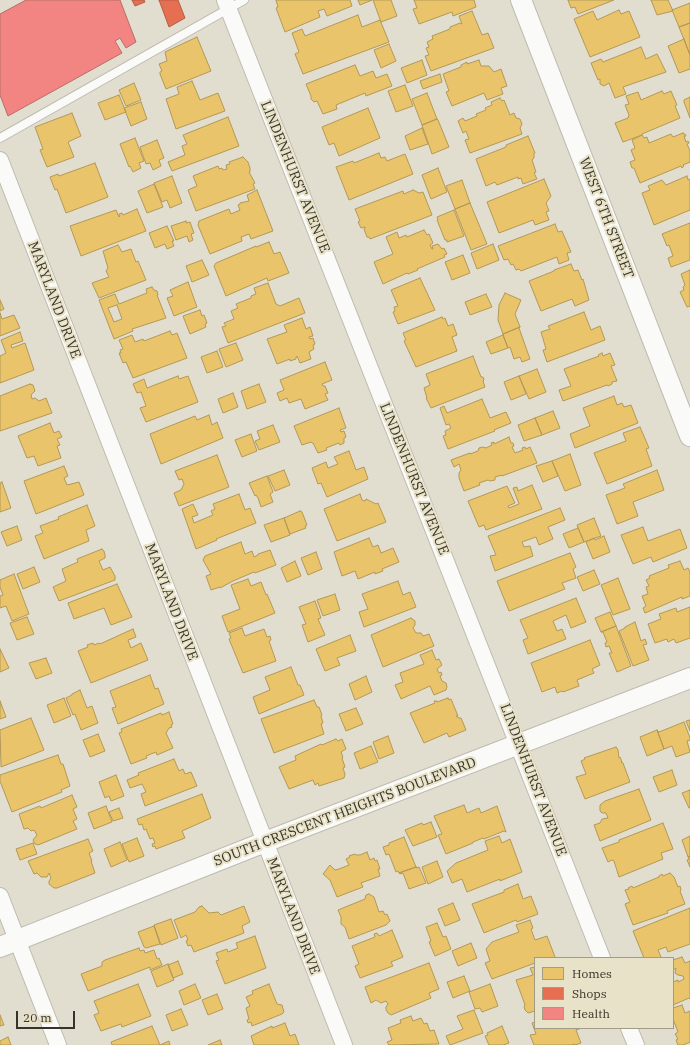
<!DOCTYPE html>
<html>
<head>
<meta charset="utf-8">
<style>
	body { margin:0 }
	#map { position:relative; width:690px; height:1045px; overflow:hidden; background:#e1ddcf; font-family:"IBM Plex Serif",serif }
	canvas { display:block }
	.legend { position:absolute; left:534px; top:957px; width:140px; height:72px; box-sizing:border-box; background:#e8e2c8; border:1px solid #a19c88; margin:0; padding:5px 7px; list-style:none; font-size:12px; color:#363329 }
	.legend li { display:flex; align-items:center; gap:8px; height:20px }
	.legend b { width:20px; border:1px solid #a19c88 }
	.scale { position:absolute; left:16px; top:1011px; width:59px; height:18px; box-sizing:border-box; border:2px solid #363329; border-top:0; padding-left:5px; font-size:12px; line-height:14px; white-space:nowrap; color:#363329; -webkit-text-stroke:3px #e8e2c8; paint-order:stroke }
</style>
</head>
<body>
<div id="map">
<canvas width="690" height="1045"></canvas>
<ul class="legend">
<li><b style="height:11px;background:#e9c46a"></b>Homes</li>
<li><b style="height:11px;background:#e76f51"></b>Shops</li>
<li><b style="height:11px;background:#f28482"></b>Health</li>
</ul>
<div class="scale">20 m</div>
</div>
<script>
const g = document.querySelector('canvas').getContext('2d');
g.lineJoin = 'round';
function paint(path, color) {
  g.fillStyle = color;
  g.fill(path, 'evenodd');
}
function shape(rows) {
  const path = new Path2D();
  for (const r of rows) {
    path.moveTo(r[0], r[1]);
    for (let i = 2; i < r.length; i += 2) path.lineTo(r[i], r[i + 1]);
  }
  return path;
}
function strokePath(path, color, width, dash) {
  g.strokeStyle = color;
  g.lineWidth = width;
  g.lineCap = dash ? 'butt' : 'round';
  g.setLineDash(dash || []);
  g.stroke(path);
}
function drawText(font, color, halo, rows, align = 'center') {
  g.font = font + ' "IBM Plex Serif",serif';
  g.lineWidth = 4;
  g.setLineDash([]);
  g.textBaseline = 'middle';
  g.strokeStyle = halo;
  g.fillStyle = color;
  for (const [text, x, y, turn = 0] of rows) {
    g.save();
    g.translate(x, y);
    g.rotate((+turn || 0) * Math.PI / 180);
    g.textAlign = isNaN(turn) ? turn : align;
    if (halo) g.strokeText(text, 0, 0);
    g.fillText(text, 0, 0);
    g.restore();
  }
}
const homes = shape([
	[276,0,350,0,352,6,327,16,324,9,318,11,320,17,285,32,276,8,278,7,276,0],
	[358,0,372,0,360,5,358,0],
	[373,0,391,0,397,16,381,22,373,0],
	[414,0,474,0,476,7,453,16,452,12,419,24,413,9,417,8,414,0],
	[568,0,614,0,578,14,575,7,571,8,568,0],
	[651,0,668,0,673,11,657,15,651,0],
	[690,3,690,23,679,27,672,10,690,3],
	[619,10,621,14,629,11,640,37,590,57,574,19,593,11,597,20,619,10],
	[472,11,482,35,488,33,494,48,431,71,425,56,429,55,426,48,429,47,427,42,433,39,432,36,450,29,450,27,460,23,462,24,459,16,472,11],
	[358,15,362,27,380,20,389,42,303,74,295,54,299,52,292,33,302,29,305,36,358,15],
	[690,23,690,55,679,27,690,23],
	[197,37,211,71,166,89,160,74,160,72,162,71,159,64,167,61,165,52,197,37],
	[684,39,690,55,690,69,679,73,668,46,684,39],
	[389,44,396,61,381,68,374,50,389,44],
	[641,47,646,59,657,54,666,72,623,87,626,94,615,98,609,83,604,86,600,84,600,79,598,80,591,63,601,59,603,62,641,47],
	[422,60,427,75,407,83,401,68,422,60],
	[479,60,481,66,489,66,494,72,501,69,507,86,501,88,503,94,487,100,484,93,452,106,446,92,449,91,443,74,461,67,461,65,467,62,467,64,479,60],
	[355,65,360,76,373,71,376,78,387,74,392,86,366,96,365,93,336,105,337,109,323,114,317,101,314,102,311,99,311,96,306,84,355,65],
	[440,74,442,82,423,89,420,81,440,74],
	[192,81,200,100,218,93,225,111,176,129,166,99,179,94,177,87,192,81],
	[134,83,141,100,126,106,119,90,134,83],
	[405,85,413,106,396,112,388,91,405,85],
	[662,91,664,94,671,91,677,105,675,106,680,118,642,134,642,135,623,142,615,123,628,118,629,115,625,105,629,104,626,96,638,92,641,100,662,91],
	[427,93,437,119,422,125,412,99,427,93],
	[119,95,126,112,105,120,98,103,119,95],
	[690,97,690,118,684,102,684,100,690,97],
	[500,98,502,101,504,100,510,115,514,113,516,118,520,119,522,124,520,128,522,134,470,153,465,140,469,139,466,131,463,133,458,121,463,118,465,121,477,116,476,114,486,110,485,108,492,105,491,102,500,98],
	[141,102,147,119,131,126,124,108,141,102],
	[368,108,380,138,339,156,334,143,329,145,322,127,368,108],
	[72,113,81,136,68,142,74,157,47,167,40,150,43,149,35,127,72,113],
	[228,117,239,146,172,171,168,162,185,155,182,146,187,144,183,135,228,117],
	[437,119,438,120,449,147,432,154,422,125,437,119],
	[422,128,428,144,410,150,405,136,422,128],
	[683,133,683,134,685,134,686,136,684,136,686,142,688,141,689,143,687,144,690,151,690,162,683,165,684,166,682,168,681,166,640,183,634,168,632,168,630,162,635,160,631,150,635,148,632,140,642,135,644,138,647,137,649,143,671,134,673,137,683,133],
	[528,136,535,153,534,153,534,158,532,160,536,172,534,173,537,179,523,184,521,178,518,179,518,177,497,185,495,182,486,186,476,159,506,147,506,145,528,136],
	[135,138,144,161,139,163,141,168,133,172,130,166,129,167,120,144,135,138],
	[157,140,164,158,159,160,161,166,153,170,150,163,146,164,140,147,157,140],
	[379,153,381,158,385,157,387,161,405,154,413,174,349,200,336,167,353,161,354,163,379,153],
	[243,157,248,162,250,168,250,172,249,172,255,183,253,184,255,189,196,211,188,190,197,186,193,176,218,166,219,169,222,168,223,170,227,169,226,165,230,164,229,162,243,157],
	[95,163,108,197,66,213,57,189,55,190,50,177,58,174,59,176,95,163],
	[438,168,447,192,431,199,422,175,438,168],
	[172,176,182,203,170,208,167,200,162,202,154,183,172,176],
	[687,176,688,180,690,179,690,210,654,225,642,193,650,190,648,186,662,180,666,185,687,176],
	[544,179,551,196,546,203,549,211,546,212,549,220,535,225,533,220,499,233,487,202,544,179],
	[462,180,470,203,455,209,446,186,462,180],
	[154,184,163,207,147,213,138,191,154,184],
	[257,190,273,231,251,239,249,234,241,237,242,241,210,254,198,225,199,221,229,209,231,214,240,210,238,205,240,204,240,203,249,201,247,195,257,190],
	[413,190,419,193,423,192,432,215,370,239,369,237,367,237,364,229,365,228,365,227,361,228,358,222,360,221,355,209,403,191,404,194,413,190],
	[470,203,487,244,471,250,455,209,470,203],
	[137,209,146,231,81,256,70,226,116,210,119,217,120,216,119,214,122,213,123,215,137,209],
	[454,210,464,236,447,242,447,240,445,240,437,220,438,219,437,217,454,210],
	[186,221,186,223,190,222,194,233,191,234,193,240,189,242,187,236,176,240,171,226,186,221],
	[690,223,690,260,671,267,668,258,673,256,669,245,667,246,662,234,690,223],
	[555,224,558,232,562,231,571,252,567,253,569,260,559,264,557,257,521,271,519,269,516,270,513,264,511,265,508,259,504,260,498,246,555,224],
	[167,226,174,241,172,241,174,246,167,249,165,244,155,248,149,233,167,226],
	[424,230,427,235,429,234,433,243,430,245,432,249,433,249,432,246,438,244,442,249,444,248,447,254,444,255,445,257,417,269,418,270,408,274,407,273,383,284,374,262,393,254,386,237,397,232,399,238,406,235,407,237,424,230],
	[269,242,274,254,280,252,289,273,268,281,267,278,226,296,214,266,216,263,256,246,256,247,269,242],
	[493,244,499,260,477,269,471,253,493,244],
	[118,245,122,252,131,249,136,262,138,261,146,280,99,298,92,283,109,277,106,271,108,268,103,251,118,245],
	[463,255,470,273,452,280,445,262,463,255],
	[202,260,209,275,192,282,186,266,202,260],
	[571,264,574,271,578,270,582,280,583,279,589,300,575,306,572,299,541,311,529,281,554,271,554,270,571,264],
	[690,270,690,306,687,307,680,292,684,290,683,287,685,285,681,274,690,270],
	[420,278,435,310,398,324,393,312,395,311,394,307,398,306,391,290,420,278],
	[188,282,197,307,174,316,167,298,173,296,170,290,188,282],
	[268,283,276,304,280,306,299,298,305,313,228,343,222,327,226,326,224,323,234,319,231,311,238,308,236,304,251,298,251,296,256,294,254,288,268,283],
	[152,287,154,290,157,291,158,295,157,295,166,318,132,329,133,331,114,339,99,300,115,294,119,304,147,293,146,289,152,287],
	[117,305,122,319,114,322,108,308,117,305],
	[505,293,521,300,515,314,520,327,503,334,498,320,499,305,505,293],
	[486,294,492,307,470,315,465,302,486,294],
	[0,300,4,309,0,311,0,300],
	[200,310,202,316,204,315,207,323,205,324,206,327,190,334,183,316,200,310],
	[584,312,591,330,600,326,605,340,547,362,543,350,546,349,541,332,550,329,548,326,584,312],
	[0,313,2,319,14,315,20,328,0,336,0,313],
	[442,317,443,319,445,318,448,326,453,324,457,335,452,337,457,351,416,367,404,341,406,340,403,333,442,317],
	[302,318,306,329,310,327,313,336,309,337,310,339,313,338,315,344,313,345,314,349,309,352,311,359,300,363,297,356,296,357,296,359,290,361,290,359,277,364,267,339,287,332,284,325,302,318],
	[520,327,519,328,530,359,522,362,520,357,514,359,510,347,508,348,503,335,503,334,520,327],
	[170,331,172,335,177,333,187,358,133,378,126,362,123,363,119,353,121,353,120,350,123,349,119,340,132,335,135,342,143,339,144,341,170,331],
	[20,332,23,341,11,345,12,348,25,343,34,370,0,383,0,356,6,353,1,340,20,332],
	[503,335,508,348,491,354,486,342,503,335],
	[236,343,243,360,226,367,219,349,236,343],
	[217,351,223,367,207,373,201,357,217,351],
	[602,353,603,356,610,353,615,365,611,366,617,381,612,382,612,384,608,386,607,385,563,401,559,390,571,386,564,369,599,356,598,355,602,353],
	[473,356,481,377,483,377,484,380,483,381,485,387,431,408,426,398,427,398,424,388,430,385,426,374,473,356],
	[325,362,332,380,322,384,323,386,325,386,328,393,325,394,328,400,305,409,301,399,289,403,287,398,280,401,277,393,284,390,280,380,325,362],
	[537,369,546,392,529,399,519,376,537,369],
	[178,376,179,379,188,376,198,402,146,422,140,408,146,406,141,392,137,393,133,384,144,379,147,388,178,376],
	[519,376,526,394,511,400,504,382,519,376],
	[30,384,33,385,35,391,31,395,32,399,35,398,39,401,46,398,52,413,0,431,0,396,30,384],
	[259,384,266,402,247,409,241,391,259,384],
	[233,393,238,407,223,413,218,399,233,393],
	[614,396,617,405,622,403,624,407,631,405,638,423,575,448,570,434,590,426,583,408,614,396],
	[482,399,490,418,506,412,511,423,494,430,495,431,448,449,443,436,446,435,445,431,451,428,449,424,446,425,440,408,444,406,447,413,482,399],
	[339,408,346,428,340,430,341,432,344,431,346,437,344,438,344,443,340,445,339,443,326,448,327,450,318,453,313,443,312,443,311,442,302,445,294,426,339,408],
	[553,411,560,428,542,435,535,418,553,411],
	[209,415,212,425,217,422,223,438,161,464,150,434,195,416,197,420,209,415],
	[535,418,542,435,524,441,518,425,535,418],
	[50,423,54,433,59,431,62,437,57,439,60,445,57,446,61,458,38,466,34,456,27,458,18,436,50,423],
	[273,425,280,442,259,450,255,441,260,439,257,431,273,425],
	[640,427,649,448,646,449,652,466,607,484,594,453,626,441,623,433,640,427],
	[251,434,257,451,242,457,235,440,251,434],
	[509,437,511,443,513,443,514,446,512,447,515,453,523,450,522,448,525,447,526,449,530,447,537,463,502,476,502,475,495,477,495,480,490,481,488,480,479,483,480,485,464,491,459,478,459,473,461,470,459,464,454,467,451,460,470,453,470,454,478,451,479,448,483,447,486,448,492,445,491,443,494,442,494,444,509,437],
	[349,451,356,470,364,467,368,479,327,497,321,483,318,484,312,468,326,462,328,468,338,464,334,457,349,451],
	[570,454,581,485,565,491,552,461,570,454],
	[217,455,229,487,179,506,174,493,181,490,184,484,182,479,179,480,175,471,217,455],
	[552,461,558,476,543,482,536,466,552,461],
	[64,466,68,476,64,478,67,485,79,482,84,495,36,514,24,481,64,466],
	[284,470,290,485,275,491,268,476,284,470],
	[657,470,664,490,633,502,638,516,617,524,606,495,625,488,623,484,657,470],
	[267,476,273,492,270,494,273,502,261,507,258,498,256,495,255,496,249,483,267,476],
	[2,482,11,508,0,512,0,483,2,482],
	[532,485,542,509,486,530,484,525,479,527,468,501,507,486,515,503,508,506,509,508,519,504,513,488,517,487,518,491,532,485],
	[239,494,245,510,250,508,256,523,216,539,217,540,196,549,182,509,193,504,198,515,192,517,194,523,213,515,211,511,215,509,213,504,239,494],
	[360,494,362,500,365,501,366,499,376,504,378,503,386,522,337,541,324,509,360,494],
	[87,505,95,526,86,530,89,541,44,559,35,536,43,533,40,526,59,519,58,517,87,505],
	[560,508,565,520,548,527,553,539,539,545,536,537,522,542,524,547,530,546,533,556,495,571,490,556,496,555,488,536,560,508],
	[300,511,302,512,307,525,305,526,306,528,290,534,284,518,300,511],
	[284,518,290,535,271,542,264,525,284,518],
	[594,518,601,536,584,542,577,525,594,518],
	[17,526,22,540,7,546,1,532,17,526],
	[643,527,648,541,680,529,687,548,653,562,651,557,633,564,621,535,643,527],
	[578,528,584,542,569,548,563,534,578,528],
	[604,536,610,552,593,559,586,542,594,538,595,540,604,536],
	[369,538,373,547,378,545,381,553,393,548,399,562,382,569,383,571,375,574,375,572,358,579,355,571,342,576,334,552,369,538],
	[241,542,245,554,252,551,254,557,258,555,258,554,270,550,276,565,255,573,254,572,233,581,220,588,220,587,211,590,206,576,211,574,203,560,205,556,241,542],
	[102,549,104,551,105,555,105,558,99,561,103,570,110,567,115,576,115,580,59,601,53,587,66,581,62,569,78,562,77,559,102,549],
	[316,552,322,569,308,575,301,558,316,552],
	[570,553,576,567,573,569,576,578,562,583,565,589,509,611,497,581,570,553],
	[295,561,301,576,287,582,281,568,295,561],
	[680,561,684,570,688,568,690,572,690,596,682,599,682,597,645,613,643,608,646,606,642,596,648,594,646,587,649,586,646,580,650,578,649,576,669,568,668,565,680,561],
	[34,567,40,582,23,589,17,574,34,567],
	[594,570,600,584,583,591,577,577,594,570],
	[14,574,29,614,12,621,6,606,0,608,0,596,3,595,0,587,0,580,14,574],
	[618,578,630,609,613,615,601,585,618,578],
	[248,579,251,586,261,582,266,595,267,594,275,613,228,632,222,616,240,609,231,585,248,579],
	[398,581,403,595,410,592,416,607,364,627,359,612,368,609,362,594,398,581],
	[117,584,132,617,111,625,104,608,74,619,68,603,117,584],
	[335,594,340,610,323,616,317,600,335,594],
	[576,598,586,622,571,628,566,615,553,621,557,631,562,629,566,639,528,654,523,640,528,638,520,620,576,598],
	[315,601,321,618,318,619,325,635,308,642,302,625,306,624,299,607,315,601],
	[690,607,690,638,676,643,674,639,668,642,667,639,655,643,648,624,661,619,659,614,676,608,677,612,690,607],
	[610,612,616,626,601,632,595,618,610,612],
	[27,617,34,634,17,640,10,623,27,617],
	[411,618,415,621,415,625,413,628,416,633,421,633,423,636,429,634,434,646,383,667,371,635,411,618],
	[635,622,641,641,645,639,647,644,643,645,649,660,633,666,619,631,625,628,625,627,635,622],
	[616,626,631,666,617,672,609,653,612,653,609,646,606,647,605,643,607,642,603,632,601,632,616,626],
	[242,628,245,636,264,629,267,637,270,636,271,640,269,641,276,661,243,673,229,639,231,638,229,633,242,628],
	[133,629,136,637,128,640,131,648,141,643,148,660,91,683,78,651,88,647,87,645,93,643,94,645,99,643,100,644,133,629],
	[350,635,356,651,337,658,340,665,325,671,316,649,350,635],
	[590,640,600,665,592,669,594,673,577,680,579,686,563,692,562,691,557,693,555,687,542,692,531,663,590,640],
	[0,649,9,668,0,672,0,649],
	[432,650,436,660,439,659,442,665,437,669,439,673,441,672,442,675,440,676,442,681,446,683,447,687,446,690,434,695,430,686,401,699,395,685,403,682,400,673,424,664,420,655,432,650],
	[46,658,52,673,36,679,29,663,46,658],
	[291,667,298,685,300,685,304,695,259,714,253,697,270,690,265,677,291,667],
	[150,675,155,689,158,688,164,704,118,724,112,708,116,707,110,691,150,675],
	[366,676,372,692,355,700,349,684,366,676],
	[80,690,87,708,92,706,98,723,81,730,75,714,73,715,66,698,72,695,72,694,80,690],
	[64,698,71,716,54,723,47,705,64,698],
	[448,698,449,700,451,699,458,716,456,716,459,718,461,718,466,730,449,737,447,733,424,743,410,713,435,703,434,701,437,701,437,702,448,698],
	[314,700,317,707,319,707,322,715,321,716,323,723,321,724,324,734,274,753,261,719,314,700],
	[0,701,6,717,0,719,0,701],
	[356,708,363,724,346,731,339,714,356,708],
	[169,712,173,724,171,725,172,727,169,728,166,733,173,748,157,755,156,752,146,756,147,758,131,764,119,733,122,732,121,729,161,713,162,715,169,712],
	[31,718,44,750,1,767,0,730,31,718],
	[690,720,690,731,686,721,690,720],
	[684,722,690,738,690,740,687,741,690,752,676,757,672,746,664,749,657,730,659,732,684,722],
	[657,730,664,749,647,756,640,737,657,730],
	[98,734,105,751,90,757,83,740,98,734],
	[388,736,394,753,379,759,373,742,388,736],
	[336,739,338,741,342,739,346,749,341,752,343,757,342,758,345,767,343,768,345,774,344,778,319,786,318,783,315,785,313,780,289,789,279,767,296,760,295,756,321,744,322,745,336,739],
	[371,746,378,762,360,769,354,753,371,746],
	[616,747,618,750,619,758,620,757,622,762,621,762,623,763,630,782,585,799,576,777,586,774,581,761,585,759,584,758,616,747],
	[58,755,61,764,63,764,70,786,61,790,62,792,12,812,0,781,0,775,58,755],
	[174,759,179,771,183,769,185,774,191,772,197,786,145,806,141,794,146,792,142,784,130,788,127,780,139,775,138,773,174,759],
	[672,770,677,785,659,792,653,777,672,770],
	[116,775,124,796,111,801,109,796,105,798,99,782,116,775],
	[639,789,651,820,600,841,594,825,600,823,602,819,608,818,606,813,602,813,600,811,600,805,605,801,639,789],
	[690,790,690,808,689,808,682,793,690,790],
	[202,794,211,818,182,831,185,838,156,849,155,846,153,847,152,844,155,843,153,838,150,839,146,829,144,830,142,824,139,825,137,819,202,794],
	[72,795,77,807,73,809,77,819,73,821,77,829,38,845,35,844,33,840,37,835,34,830,31,831,28,828,24,829,19,814,40,806,41,808,72,795],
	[464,805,467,813,479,808,481,813,497,806,506,832,504,831,484,839,483,838,473,842,473,843,446,854,438,835,442,834,434,816,464,805],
	[106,806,112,822,94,829,88,813,106,806],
	[119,808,123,818,113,821,109,812,119,808],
	[431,822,437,837,413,846,405,830,422,823,423,825,431,822],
	[663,823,673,849,661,853,663,859,619,877,614,861,612,860,608,862,602,848,619,842,619,840,663,823],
	[499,836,502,843,510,839,522,872,500,881,500,879,467,892,462,879,452,883,447,871,456,863,488,850,485,841,499,836],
	[690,836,690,856,688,857,682,840,690,836],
	[404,837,416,867,399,873,398,871,396,872,389,854,386,855,383,847,389,845,389,843,404,837],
	[137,838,144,856,129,862,122,844,137,838],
	[88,839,93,851,89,853,92,861,91,861,95,873,57,888,54,888,49,884,49,881,51,878,49,873,47,877,41,877,37,873,34,874,28,861,88,839],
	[120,842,127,860,111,867,104,849,120,842],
	[33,843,37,854,20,860,16,849,33,843],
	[367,852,370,860,374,858,375,861,377,860,380,869,378,869,380,876,361,883,363,887,337,897,330,880,323,874,330,865,335,870,339,869,349,865,346,859,350,857,349,856,355,854,356,855,360,855,367,852],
	[690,856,690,867,687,860,689,859,688,857,690,856],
	[437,861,443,877,428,884,422,867,437,861],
	[416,867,416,868,419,867,426,883,409,889,403,873,400,874,399,873,416,867],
	[670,873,674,877,678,887,680,886,681,890,680,891,685,904,667,911,668,913,633,925,625,904,630,902,625,890,629,889,628,888,632,886,633,888,659,877,659,876,662,874,663,876,670,873],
	[518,884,523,899,531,896,538,914,517,922,516,920,484,933,472,904,504,892,504,890,518,884],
	[369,894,374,897,379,912,383,911,385,915,387,914,390,921,386,925,349,939,345,927,341,924,341,917,338,910,365,899,366,895,369,894],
	[453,903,460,920,445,926,438,909,453,903],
	[202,906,209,913,218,912,221,915,244,906,250,922,242,926,244,933,194,952,191,945,188,946,186,941,188,940,186,935,181,938,174,920,195,912,199,907,202,906],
	[690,908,690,944,668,952,666,947,658,950,661,957,659,958,644,958,633,931,690,908],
	[171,919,178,938,161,945,154,925,171,919],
	[530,920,533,928,531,929,535,940,547,936,555,957,552,958,535,958,535,963,492,979,485,963,490,961,486,949,492,942,519,932,516,925,530,920],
	[437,923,443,937,446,936,451,949,435,956,429,942,431,941,426,927,437,923],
	[154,926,160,944,146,948,144,947,138,932,154,926],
	[392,930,403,957,391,962,393,966,360,978,355,966,359,964,352,946,375,937,374,934,377,933,379,936,392,930],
	[255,936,266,968,225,984,216,961,219,960,216,953,227,949,228,952,238,948,236,943,255,936],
	[471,943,477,958,458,966,452,951,471,943],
	[139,948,140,951,144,950,145,953,154,950,157,959,159,958,162,965,150,970,150,967,88,991,81,974,102,966,102,962,105,960,139,948],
	[682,957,685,963,690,961,690,999,689,998,673,1005,673,982,678,980,678,982,684,979,683,976,678,975,675,973,676,968,673,970,673,960,682,957],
	[178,961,183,974,173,978,168,965,178,961],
	[429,963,439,989,429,993,431,998,391,1015,388,1013,386,1010,386,1007,388,1004,386,1001,381,1003,376,1000,371,1003,365,987,429,963],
	[168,964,174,980,157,987,151,971,168,964],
	[535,967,535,1011,528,1013,525,1010,524,1006,525,1005,516,980,533,975,530,968,535,967],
	[464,976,470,991,453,998,447,982,464,976],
	[138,984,151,1016,122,1027,121,1024,101,1031,94,1015,99,1013,94,1001,138,984],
	[195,984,201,998,184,1005,179,991,195,984],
	[269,984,277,1004,282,1005,284,1012,282,1014,252,1026,251,1022,248,1023,247,1020,249,1019,246,1008,250,1006,246,997,253,994,252,991,269,984],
	[490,984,498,1006,482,1012,480,1008,475,1009,469,992,490,984],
	[217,994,223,1009,208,1015,202,1000,217,994],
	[682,1005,685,1013,690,1011,690,1042,683,1045,678,1045,676,1040,678,1039,675,1034,678,1032,673,1019,673,1008,682,1005],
	[181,1009,188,1025,172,1031,166,1015,181,1009],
	[474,1010,483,1033,450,1045,446,1036,463,1029,457,1016,474,1010],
	[0,1015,4,1025,0,1026,0,1015],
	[411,1016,413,1021,421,1018,424,1024,427,1023,430,1031,434,1030,439,1044,389,1045,387,1042,392,1040,388,1028,401,1023,400,1020,411,1016],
	[535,1022,535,1028,582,1028,576,1030,581,1043,575,1045,575,1044,571,1045,534,1045,530,1035,536,1034,532,1023,535,1022],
	[285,1023,290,1036,295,1034,299,1045,254,1045,251,1036,272,1026,272,1028,285,1023],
	[152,1026,160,1045,169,1041,170,1045,112,1045,111,1042,152,1026],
	[502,1026,509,1043,503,1045,489,1045,485,1036,488,1035,487,1033,502,1026],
	[8,1037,11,1045,0,1045,0,1041,8,1037],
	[220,1040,222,1045,208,1045,220,1040]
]);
const shops = shape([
	[132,0,144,0,145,2,135,6,132,0],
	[159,0,178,0,185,18,169,27,159,0]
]);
const health = shape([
	[26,0,120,0,136,42,126,48,120,38,115,41,122,53,8,116,0,95,0,14,26,0]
]);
const service = shape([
	[0,138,244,0]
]);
const minor = shape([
	[225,0,602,958],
	[0,160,344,1045],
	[0,896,58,1045],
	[629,1028,636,1045]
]);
const tertiary = shape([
	[521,0,690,436],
	[0,947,265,842,690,678]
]);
const streetNames = [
	["LINDENHURST AVENUE",295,177,68],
	["WEST 6TH STREET",606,218,69],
	["MARYLAND DRIVE",54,300,69],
	["LINDENHURST AVENUE",414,479,68],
	["MARYLAND DRIVE",171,602,69],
	["LINDENHURST AVENUE",533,780,69],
	["SOUTH CRESCENT HEIGHTS BOULEVARD",345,812,-21],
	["MARYLAND DRIVE",293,916,69]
];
paint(homes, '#e9c46a');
strokePath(homes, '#b39856', 1);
paint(shops, '#e76f51');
strokePath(shops, '#b25d45', 1);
paint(health, '#f28482');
strokePath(health, '#ba6c67', 1);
strokePath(service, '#bebbb0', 10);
strokePath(minor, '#bebbb0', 18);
strokePath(tertiary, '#bebbb0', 22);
strokePath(service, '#fafaf8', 8);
strokePath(minor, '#fafaf8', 16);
strokePath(tertiary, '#fafaf8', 20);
drawText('14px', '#363329', '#e8e2c8', streetNames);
</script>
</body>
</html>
